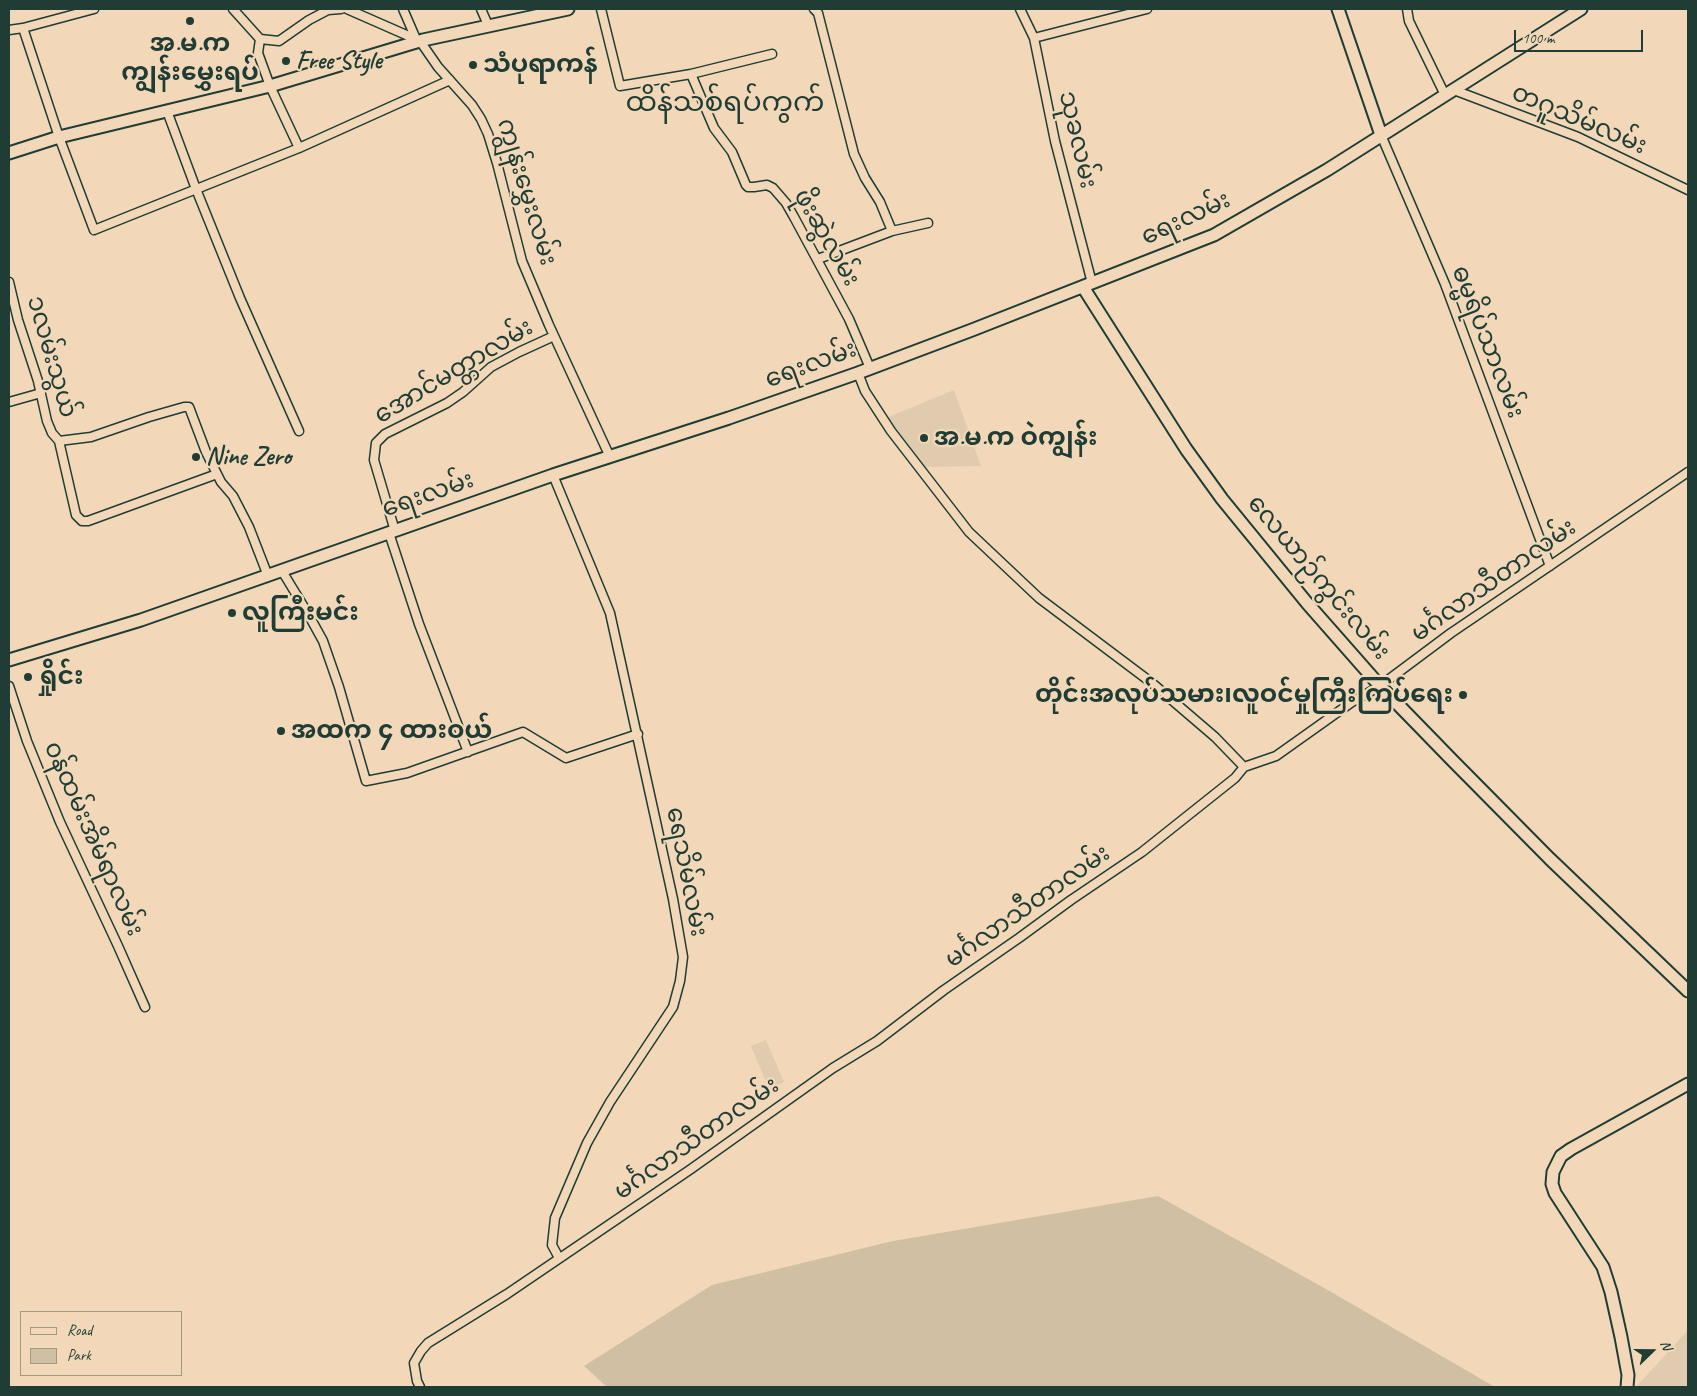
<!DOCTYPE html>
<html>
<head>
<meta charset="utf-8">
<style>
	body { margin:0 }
	#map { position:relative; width:1697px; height:1396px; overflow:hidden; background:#f2d8b9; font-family:Caveat,sans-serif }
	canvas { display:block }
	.frame { position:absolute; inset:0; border:10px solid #1f3d34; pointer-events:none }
	.legend { position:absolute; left:20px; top:1311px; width:162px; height:65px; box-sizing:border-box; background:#f2d8b9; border:1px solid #9e9a84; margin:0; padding:6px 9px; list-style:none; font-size:15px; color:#1f3d34 }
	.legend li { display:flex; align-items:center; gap:10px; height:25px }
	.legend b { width:25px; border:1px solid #9e9a84 }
	.north { position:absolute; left:1627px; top:1326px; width:50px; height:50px; -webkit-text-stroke:4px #f2d8b9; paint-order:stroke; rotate:68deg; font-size:14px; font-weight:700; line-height:20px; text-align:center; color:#1f3d34 }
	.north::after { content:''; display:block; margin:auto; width:18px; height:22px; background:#1f3d34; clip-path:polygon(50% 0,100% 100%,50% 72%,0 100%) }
	.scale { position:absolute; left:1514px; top:30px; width:129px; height:22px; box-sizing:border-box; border:2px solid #1f3d34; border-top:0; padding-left:6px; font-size:15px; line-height:18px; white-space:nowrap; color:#1f3d34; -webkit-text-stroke:4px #f2d8b9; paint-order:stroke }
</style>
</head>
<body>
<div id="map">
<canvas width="1697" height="1396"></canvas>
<div class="frame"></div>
<ul class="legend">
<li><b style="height:6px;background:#f2d8b9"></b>Road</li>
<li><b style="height:14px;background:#d0bfa3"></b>Park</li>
</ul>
<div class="north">N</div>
<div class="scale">100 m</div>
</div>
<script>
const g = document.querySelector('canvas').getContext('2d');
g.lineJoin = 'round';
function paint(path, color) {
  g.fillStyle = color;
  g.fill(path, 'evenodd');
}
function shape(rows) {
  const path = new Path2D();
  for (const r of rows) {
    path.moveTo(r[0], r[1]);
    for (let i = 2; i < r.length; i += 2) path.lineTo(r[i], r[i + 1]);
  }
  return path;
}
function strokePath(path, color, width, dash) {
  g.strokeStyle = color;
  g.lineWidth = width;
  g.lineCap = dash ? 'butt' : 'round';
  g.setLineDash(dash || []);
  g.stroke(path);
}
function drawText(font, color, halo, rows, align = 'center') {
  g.font = font + ' Caveat,"Noto Sans Myanmar",sans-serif';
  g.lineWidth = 4.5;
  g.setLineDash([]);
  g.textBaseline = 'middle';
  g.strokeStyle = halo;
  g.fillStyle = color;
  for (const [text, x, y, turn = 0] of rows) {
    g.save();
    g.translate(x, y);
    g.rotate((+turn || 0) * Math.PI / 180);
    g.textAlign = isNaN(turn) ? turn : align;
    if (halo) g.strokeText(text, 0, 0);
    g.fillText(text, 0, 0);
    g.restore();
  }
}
const built = shape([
	[954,390,981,466,924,467,886,418],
	[766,1040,784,1082,769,1089,751,1046],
	[1688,1330,1688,1387,1636,1387,1668,1352]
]);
const green = shape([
	[1158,1196,1326,1289,1495,1387,607,1387,584,1366,712,1285,893,1241]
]);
const street = shape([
	[233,9,260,39,279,41,309,20,328,10,341,9],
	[347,9,420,41,438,67,472,105,481,119,488,134,497,163,522,261,549,325,610,457],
	[403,9,416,39],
	[481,9,488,25],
	[601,9,620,86,691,74,714,128,732,152,746,185,748,187,754,187,767,185,773,188,786,203,794,217,849,319,870,368],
	[814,9,818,13,854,154,865,178,880,202,892,231],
	[1020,9,1034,38,1055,141,1092,283],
	[1407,9,1409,21,1445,95],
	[23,28,59,137,94,230,299,148,450,80],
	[9,30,23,28,94,9],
	[1034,38,1147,9],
	[260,39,258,53,270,86,299,148],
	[691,74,772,54],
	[1454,90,1578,137,1688,190],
	[167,111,196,189,240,298,299,431],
	[1381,135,1445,284,1550,566],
	[818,259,892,231,928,223],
	[9,282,18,320,38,381,47,421,52,433,59,441,76,515,82,521,88,521,217,474],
	[858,373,865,391,891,431,969,532,1039,598,1152,683,1215,737,1244,767],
	[9,402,41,393],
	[59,441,91,437,149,417,184,407,189,407,206,452,221,482,233,496,249,527,268,576],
	[553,475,610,613,673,899,683,957,680,981,673,1007,610,1102,587,1143,555,1218,552,1245,559,1258],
	[395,531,374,460,376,443,385,434,447,403,463,392,491,367,519,352,554,336],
	[389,533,419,624,468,752],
	[282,571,307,612,323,641,339,687,366,781,407,773,523,732,566,758,638,734],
	[9,686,27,741,60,822,118,946,145,1007],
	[420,1387,417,1381,414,1363,421,1351,428,1343,507,1294,691,1169,833,1068,877,1041,944,990,1019,938,1071,900,1142,852,1235,778,1244,767,1276,756,1352,702,1380,686,1451,633,1688,472]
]);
const secondary = shape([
	[1338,9,1381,135],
	[9,153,59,137,270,86,423,40,568,9],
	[1083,287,1186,449,1222,499,1307,603,1380,686,1453,761,1550,859,1688,991],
	[9,660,141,620,553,475,729,418,858,373,972,330,1214,235,1327,170,1581,9],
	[1627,1387,1628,1375,1621,1337,1611,1292,1603,1267,1555,1193,1552,1184,1553,1172,1561,1156,1571,1149,1688,1084]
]);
const markers = [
	[190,21,5,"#1f3d34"],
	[286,61,5,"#1f3d34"],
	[473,65,5,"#1f3d34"],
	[924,438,5,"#1f3d34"],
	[196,457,5,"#1f3d34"],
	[232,613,5,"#1f3d34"],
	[28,677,5,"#1f3d34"],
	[1463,695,5,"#1f3d34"],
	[281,731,5,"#1f3d34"]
];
const poiNames = [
	["အ.မ.က",190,44,"center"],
	["ကျွန်းမွှေးရပ်",190,73,"center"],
	["Free Style",296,61],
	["သံပုရာကန်",483,65],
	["အ.မ.က ဝဲကျွန်း",934,438],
	["Nine Zero",206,457],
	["လူကြီးမင်း",242,613],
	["ရှိုင်း",38,677],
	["တိုင်းအလုပ်သမား၊လူဝင်မှုကြီးကြပ်ရေး",1453,695,"right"],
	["အထက ၄ ထားဝယ်",291,731]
];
const streetNames = [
	["တဂူသိမ်လမ်း",1579,120,23],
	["သုခလမ်း",1077,140,77],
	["ကျွန်းမွှေးလမ်း",526,192,73],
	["ရေးလမ်း",1186,219,-25],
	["ဖိုးဆွဲလမ်း",826,238,60],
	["ဓမ္မရိပ်သာလမ်း",1487,342,69],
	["၁လမ်းသွယ်",51,357,74],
	["ရေးလမ်း",811,365,-20],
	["အောင်မတ္တာလမ်း",454,372,-31],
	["ရေးလမ်း",428,495,-19],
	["လေယာဉ်ကွင်းလမ်း",1318,578,50],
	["မင်္ဂလာသီတာလမ်း",1494,581,-35],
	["၀န်ထမ်းအိမ်ရာလမ်း",93,839,66],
	["ရေသိမ်လမ်း",686,872,79],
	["မင်္ဂလာသီတာလမ်း",1028,907,-35],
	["မင်္ဂလာသီတာလမ်း",697,1139,-35]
];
const quarterNames = [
	["ထိန်သစ်ရပ်ကွက်",725,104]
];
paint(built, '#e0cbae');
paint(green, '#d0bfa3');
strokePath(street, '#1f3d34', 11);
strokePath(secondary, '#1f3d34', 15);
strokePath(street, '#f2d8b9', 8);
strokePath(secondary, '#f2d8b9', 11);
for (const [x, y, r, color] of markers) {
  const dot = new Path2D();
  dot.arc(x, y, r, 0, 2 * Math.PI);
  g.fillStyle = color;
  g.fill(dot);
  strokePath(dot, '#f2d8b9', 2);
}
drawText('bold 25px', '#1f3d34', '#f2d8b9', poiNames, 'left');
drawText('25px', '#1f3d34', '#f2d8b9', streetNames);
drawText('28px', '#1f3d34', '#f2d8b9', quarterNames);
</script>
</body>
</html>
